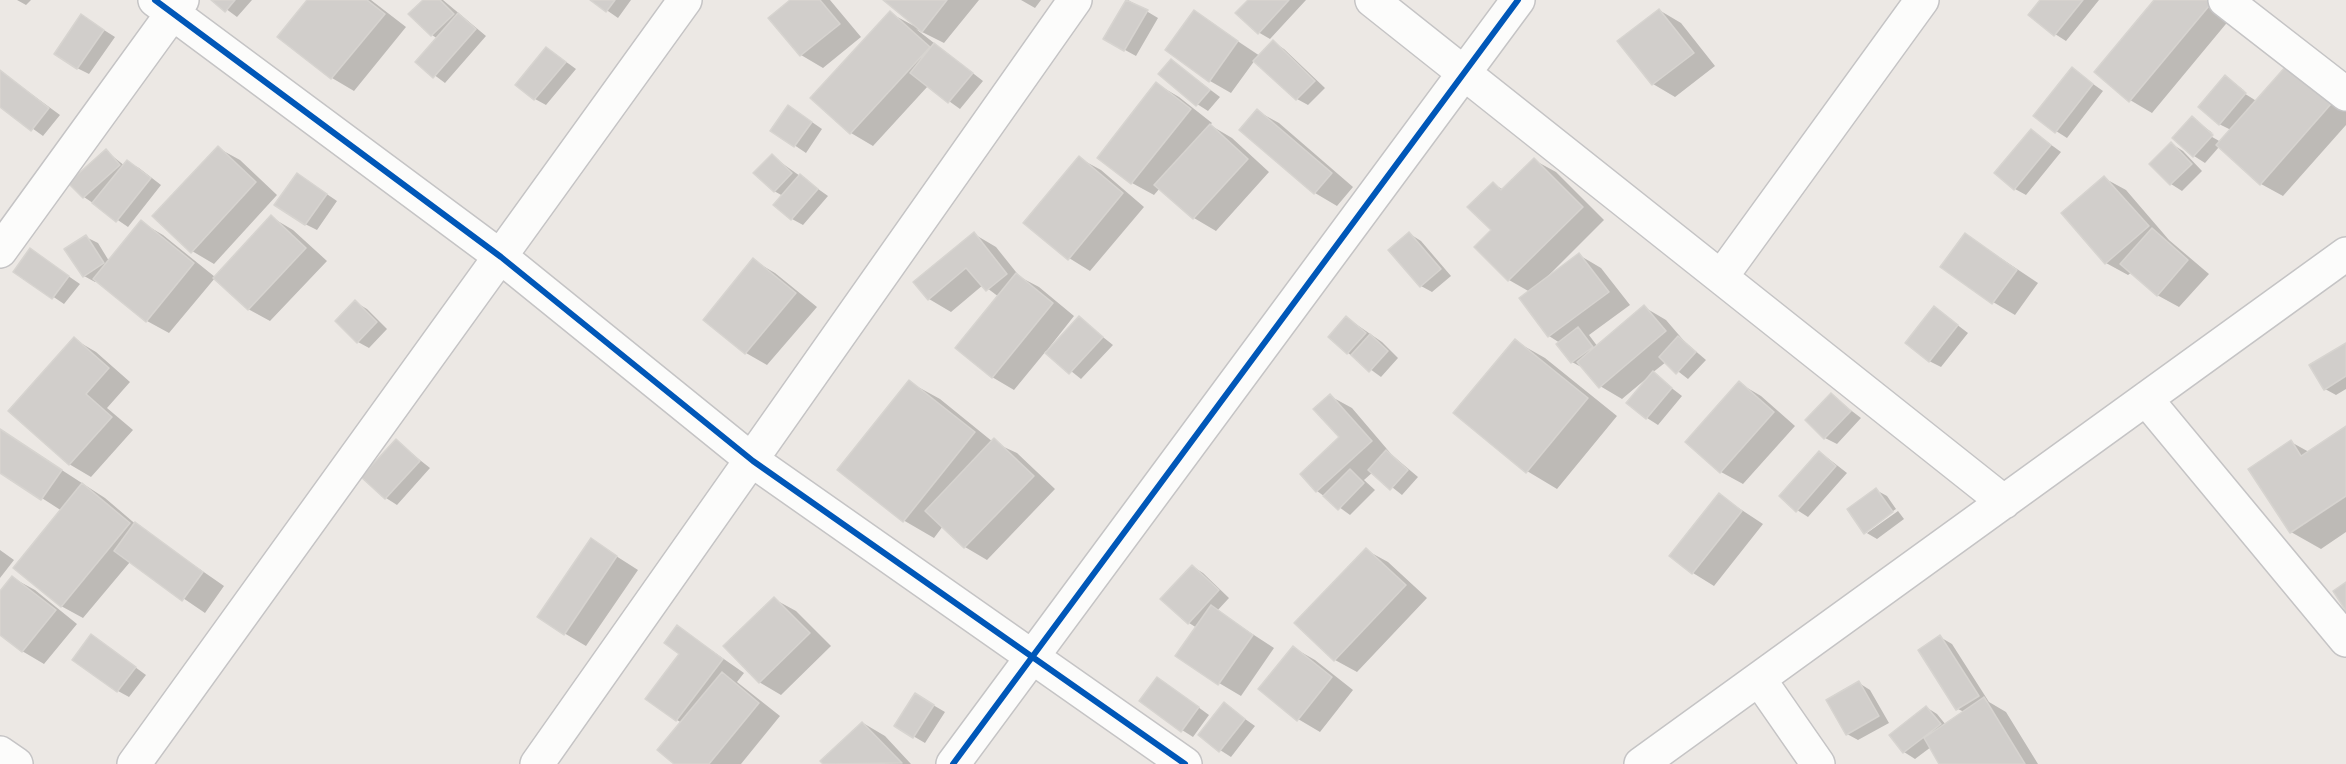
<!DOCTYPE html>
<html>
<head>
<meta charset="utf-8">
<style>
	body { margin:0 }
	canvas { display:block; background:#ece8e4 }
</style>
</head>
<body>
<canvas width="2346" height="764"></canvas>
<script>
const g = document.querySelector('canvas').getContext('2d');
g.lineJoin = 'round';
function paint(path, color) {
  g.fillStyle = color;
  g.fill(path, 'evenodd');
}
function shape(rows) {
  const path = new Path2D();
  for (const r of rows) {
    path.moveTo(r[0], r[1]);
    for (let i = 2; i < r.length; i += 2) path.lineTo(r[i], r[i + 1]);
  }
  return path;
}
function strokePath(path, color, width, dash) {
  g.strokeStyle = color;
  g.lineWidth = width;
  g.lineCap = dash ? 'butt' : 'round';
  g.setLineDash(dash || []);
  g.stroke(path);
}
const shadow = shape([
	[17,0,31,0,26,5],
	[214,0,252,0,237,17],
	[309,0,371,0,406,27,354,91,332,78,279,36],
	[425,0,443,0,486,36,445,83,417,62,438,39,432,35],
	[592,0,631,0,618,18],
	[792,0,830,0,861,37,823,68,801,55,771,18],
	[885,0,979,0,944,43,916,29,983,81,960,109,928,86,873,146,851,133,812,98,890,13,914,26],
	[1021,0,1041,0,1035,8],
	[1128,0,1158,18,1136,56,1105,39],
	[1250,0,1306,0,1270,39,1258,32],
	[2042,0,2099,0,2066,41,2055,34],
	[2156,0,2219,0,2235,13,2152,113,2130,100],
	[1659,10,1681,23,1715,66,1675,97,1653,84,1619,42],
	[1194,12,1260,56,1273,42,1284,49,1325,88,1308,105,1297,99,1255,60,1231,93,1210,81],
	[93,23,115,37,89,74,77,68],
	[547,48,576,69,546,105,535,99],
	[1172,61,1220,97,1208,111,1197,104],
	[2072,69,2103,91,2067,138,2056,131],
	[0,71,60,115,43,136,0,105],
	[2226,77,2245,91,2240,88,2239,90,2258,102,2309,79,2346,112,2346,125,2283,196,2261,184,2219,147,2205,163,2194,156,2192,118,2214,134,2207,130,2205,133,2221,142,2231,130,2219,124],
	[1157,84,1179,97,1212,123,1210,125,1232,138,1269,172,1216,231,1194,218,1160,188,1154,195,1132,183],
	[1257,111,1279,123,1353,187,1337,206,1315,193,1241,130],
	[799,113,822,129,806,153,772,130],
	[2032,131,2061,152,2026,195,2015,189],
	[2172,144,2183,151,2202,171,2182,191,2171,184],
	[218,148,240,160,277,195,214,264,192,251],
	[106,151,125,166,128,162,139,168,161,185,128,227,84,197],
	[772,156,828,196,803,225,792,219,783,196,774,191],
	[1079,158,1101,170,1144,207,1090,271,1069,258],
	[1534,160,1556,172,1604,220,1546,278,1579,255,1601,268,1630,305,1589,335,1598,347,1644,307,1666,320,1685,342,1706,360,1688,379,1666,362,1652,373,1682,396,1658,425,1647,418,1647,378,1622,399,1600,386,1583,368,1572,362,1560,343,1549,336,1530,292,1509,280,1493,230,1493,184,1504,190],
	[2104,178,2126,190,2169,240,2209,274,2179,307,2157,295,2132,272,2128,275,2106,263],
	[309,182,337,201,317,230,305,224],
	[271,217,293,230,327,261,270,321,248,309,215,278,169,333,147,321,97,281,95,282,84,276,86,237,98,243,109,261,141,222,163,235,215,277],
	[974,234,996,247,1020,277,1039,287,1074,316,1048,349,1050,350,1079,318,1113,345,1081,379,1046,351,1014,390,992,377,999,297,983,285,951,312,929,299],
	[1410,234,1421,241,1451,276,1432,292,1421,286],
	[1966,235,2038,283,2015,315,1993,302],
	[30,250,80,284,64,304,15,271],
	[753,260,775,273,817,307,767,365,746,353],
	[355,302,367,309,387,329,369,348,358,342],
	[1935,308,1968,333,1941,367,1929,361],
	[1347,318,1382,342,1398,358,1381,377,1348,353],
	[74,339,96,352,130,382,107,408,133,430,91,477,69,464],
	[1515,341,1545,358,1617,416,1557,489,1527,471],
	[2346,345,2346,389,2336,395,2325,389],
	[909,382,940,399,993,442,1017,453,1055,489,987,560,965,547,943,526,934,538,903,520],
	[1739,383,1761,396,1795,426,1743,484,1721,472],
	[1831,395,1861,418,1837,444,1825,438],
	[1330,396,1352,408,1392,455,1418,477,1402,495,1373,472,1364,480,1375,490,1350,515,1317,491,1341,437],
	[2346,428,2346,532,2321,549,2291,532,2291,442,2309,452],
	[0,430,105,498,139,527,224,586,205,613,130,562,83,618,61,606,62,511,0,471],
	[396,441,430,468,397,505,386,498],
	[1820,452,1847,473,1808,517,1797,510],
	[1876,490,1887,496,1896,509,1867,529,1867,533,1898,511,1904,519,1877,539,1865,532],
	[1719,495,1763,524,1714,586,1693,573],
	[591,540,638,570,586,646,564,633],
	[0,550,14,560,0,578],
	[1366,550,1388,562,1427,598,1357,672,1335,660],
	[1192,566,1203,573,1229,598,1217,611,1274,648,1241,696,1219,683,1197,628,1189,623],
	[13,578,35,590,77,624,44,664,22,651,0,633,0,593],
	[774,599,796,611,831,646,781,695,759,682],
	[678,627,744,673,737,682,780,716,741,764,676,764,682,723,677,720,681,654],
	[1940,637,1952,644,1989,702,2006,712,2038,764,1941,764,1931,747,1915,759,1904,752,1926,707,1937,714,1946,725,1964,712,1958,709],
	[102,643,146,675,129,697,118,691],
	[1294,648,1315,660,1353,690,1320,732,1298,719,1260,689],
	[1859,683,1870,690,1889,723,1858,740,1847,734],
	[1168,685,1209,715,1193,737,1182,730],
	[916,695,945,712,925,743,896,726],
	[1224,704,1255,726,1231,757,1220,750],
	[863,723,885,736,911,764,825,764,822,761]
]);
const building = shape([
	[211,0,235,0,225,12,211,0],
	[307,0,367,0,385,14,331,79,277,37,307,0],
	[423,0,440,0,454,14,431,36,408,14,423,0],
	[590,0,615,0,606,12,590,0],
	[790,0,820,0,840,24,800,56,768,18,790,0],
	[883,0,947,0,922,32,883,0],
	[1126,0,1148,10,1124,51,1103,39,1126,0],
	[1248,0,1289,0,1258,34,1235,13,1248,0],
	[2040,0,2083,0,2054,36,2028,15,2040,0],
	[2154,0,2214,0,2129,102,2094,72,2154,0],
	[1659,9,1694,53,1652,85,1617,41,1659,9],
	[1194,10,1238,41,1209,82,1165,50,1194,10],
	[890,11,930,47,850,134,810,98,890,11],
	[458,13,476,29,433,78,415,62,458,13],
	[81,14,104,30,77,69,54,54,81,14],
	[1273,40,1315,81,1296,100,1253,61,1273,40],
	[934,43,973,73,948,103,910,73,934,43],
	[546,47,566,62,534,100,515,85,546,47],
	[1171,59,1210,90,1196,106,1158,74,1171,59],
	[2287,65,2331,104,2260,185,2216,145,2287,65],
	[2072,67,2093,84,2055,133,2033,116,2072,67],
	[0,70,49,108,31,131,0,107,0,70],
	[2225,75,2246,93,2219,125,2198,107,2225,75],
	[1156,82,1191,109,1131,184,1097,158,1156,82],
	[788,105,812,122,794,147,770,131,788,105],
	[1257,109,1332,173,1314,194,1239,130,1257,109],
	[2192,116,2213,135,2193,157,2172,138,2192,116],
	[1210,124,1248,159,1193,219,1154,185,1210,124],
	[2031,129,2051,145,2014,190,1994,173,2031,129],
	[2171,142,2192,164,2170,185,2149,164,2171,142],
	[218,146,256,182,191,253,152,216,218,146],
	[106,149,120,165,83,198,68,183,106,149],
	[772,154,792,173,774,192,753,173,772,154],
	[1079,156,1123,193,1068,260,1023,223,1079,156],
	[1534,158,1583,207,1508,281,1474,247,1491,230,1467,207,1493,182,1501,190,1534,158],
	[127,160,151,178,116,222,92,203,127,160],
	[297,173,327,194,305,225,274,205,297,173],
	[800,174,818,189,791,220,773,205,800,174],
	[2104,176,2149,226,2105,264,2061,213,2104,176],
	[271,215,306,248,248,310,213,278,271,215],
	[141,220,194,263,146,322,93,279,141,220],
	[2152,228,2188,260,2157,296,2120,264,2152,228],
	[974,232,1007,274,986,291,966,268,928,300,913,282,974,232],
	[1409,232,1441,269,1420,287,1388,250,1409,232],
	[1965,233,2017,270,1992,304,1940,267,1965,233],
	[86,235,104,263,83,277,64,249,86,235],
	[30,248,69,276,52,299,13,272,30,248],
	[1579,253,1609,292,1548,337,1519,298,1579,253],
	[753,258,796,293,745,354,703,320,753,258],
	[1016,273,1053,303,992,378,955,348,1016,273],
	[355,300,377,322,357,343,335,321,355,300],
	[1644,305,1666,331,1599,388,1577,362,1644,305],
	[1934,306,1958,325,1929,362,1905,343,1934,306],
	[1079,316,1103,337,1069,374,1045,353,1079,316],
	[1346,316,1366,333,1347,354,1328,337,1346,316],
	[1578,327,1593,347,1571,363,1556,344,1578,327],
	[1370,334,1388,351,1369,372,1351,355,1370,334],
	[1678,336,1696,352,1676,374,1659,357,1678,336],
	[74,337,109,368,86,394,112,417,69,465,8,411,74,337],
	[1515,339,1588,398,1526,473,1453,413,1515,339],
	[2346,343,2346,376,2324,390,2309,365,2346,343],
	[1653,371,1672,388,1646,419,1626,403,1653,371],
	[909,380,975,432,903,522,837,470,909,380],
	[1739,381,1774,412,1720,473,1685,442,1739,381],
	[1831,393,1851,411,1824,439,1805,420,1831,393],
	[1330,394,1372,441,1316,492,1300,474,1339,437,1313,409,1330,394],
	[2346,426,2346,496,2290,533,2248,469,2291,440,2301,456,2346,426],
	[0,429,62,470,41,500,0,473,0,429],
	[994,438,1034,476,964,548,925,511,994,438],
	[396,439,420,461,385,499,361,477,396,439],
	[1386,450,1408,470,1390,490,1368,470,1386,450],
	[1819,451,1836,466,1796,512,1779,496,1819,451],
	[1350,469,1364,483,1338,510,1323,496,1350,469],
	[82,483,130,523,61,607,13,568,82,483],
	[1876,488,1893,512,1864,534,1847,509,1876,488],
	[1719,493,1742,511,1692,574,1669,556,1719,493],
	[135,522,203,572,182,601,114,551,135,522],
	[591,538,617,556,564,635,537,617,591,538],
	[1366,548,1406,585,1334,661,1294,623,1366,548],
	[1192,565,1219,590,1188,624,1160,599,1192,565],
	[12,576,56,610,22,652,0,635,0,591,12,576],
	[2346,582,2346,611,2333,591,2346,582],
	[774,597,810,633,759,683,723,646,774,597],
	[1211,605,1253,635,1218,685,1175,656,1211,605],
	[677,625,723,659,676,721,645,699,679,654,664,643,677,625],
	[91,634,136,667,117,692,72,660,91,634],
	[1940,635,1979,696,1956,710,1918,650,1940,635],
	[1293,646,1332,677,1297,721,1258,689,1293,646],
	[722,672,759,703,709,764,674,764,657,750,722,672],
	[1157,677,1199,707,1181,732,1139,701,1157,677],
	[1859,681,1879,716,1846,735,1826,700,1859,681],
	[915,693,934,705,913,738,894,726,915,693],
	[1984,697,2025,764,1939,764,1924,738,1984,697],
	[1224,702,1245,719,1219,752,1198,735,1224,702],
	[1926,706,1941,724,1903,753,1889,735,1926,706],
	[862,722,902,763,823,764,820,761,862,722]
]);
const street = shape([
	[155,0,501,257,753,461,1185,764],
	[1372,0,2004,502],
	[2225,0,2346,94],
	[0,251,182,0],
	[1721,277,1922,0],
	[2146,399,2346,640],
	[1759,679,1818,764],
	[0,753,16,764],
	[134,764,685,0],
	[537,764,1075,0],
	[953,764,1518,0],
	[1641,764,2346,254]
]);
const cycleway = shape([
	[155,0,501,257,753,461,1185,764],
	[953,764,1518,0]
]);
paint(shadow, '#0003');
paint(building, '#d1cecb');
strokePath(building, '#d7d4d0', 1.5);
strokePath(street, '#c5c4c5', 36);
strokePath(street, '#fcfcfb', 33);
strokePath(cycleway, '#0057b8', 6);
</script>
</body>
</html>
